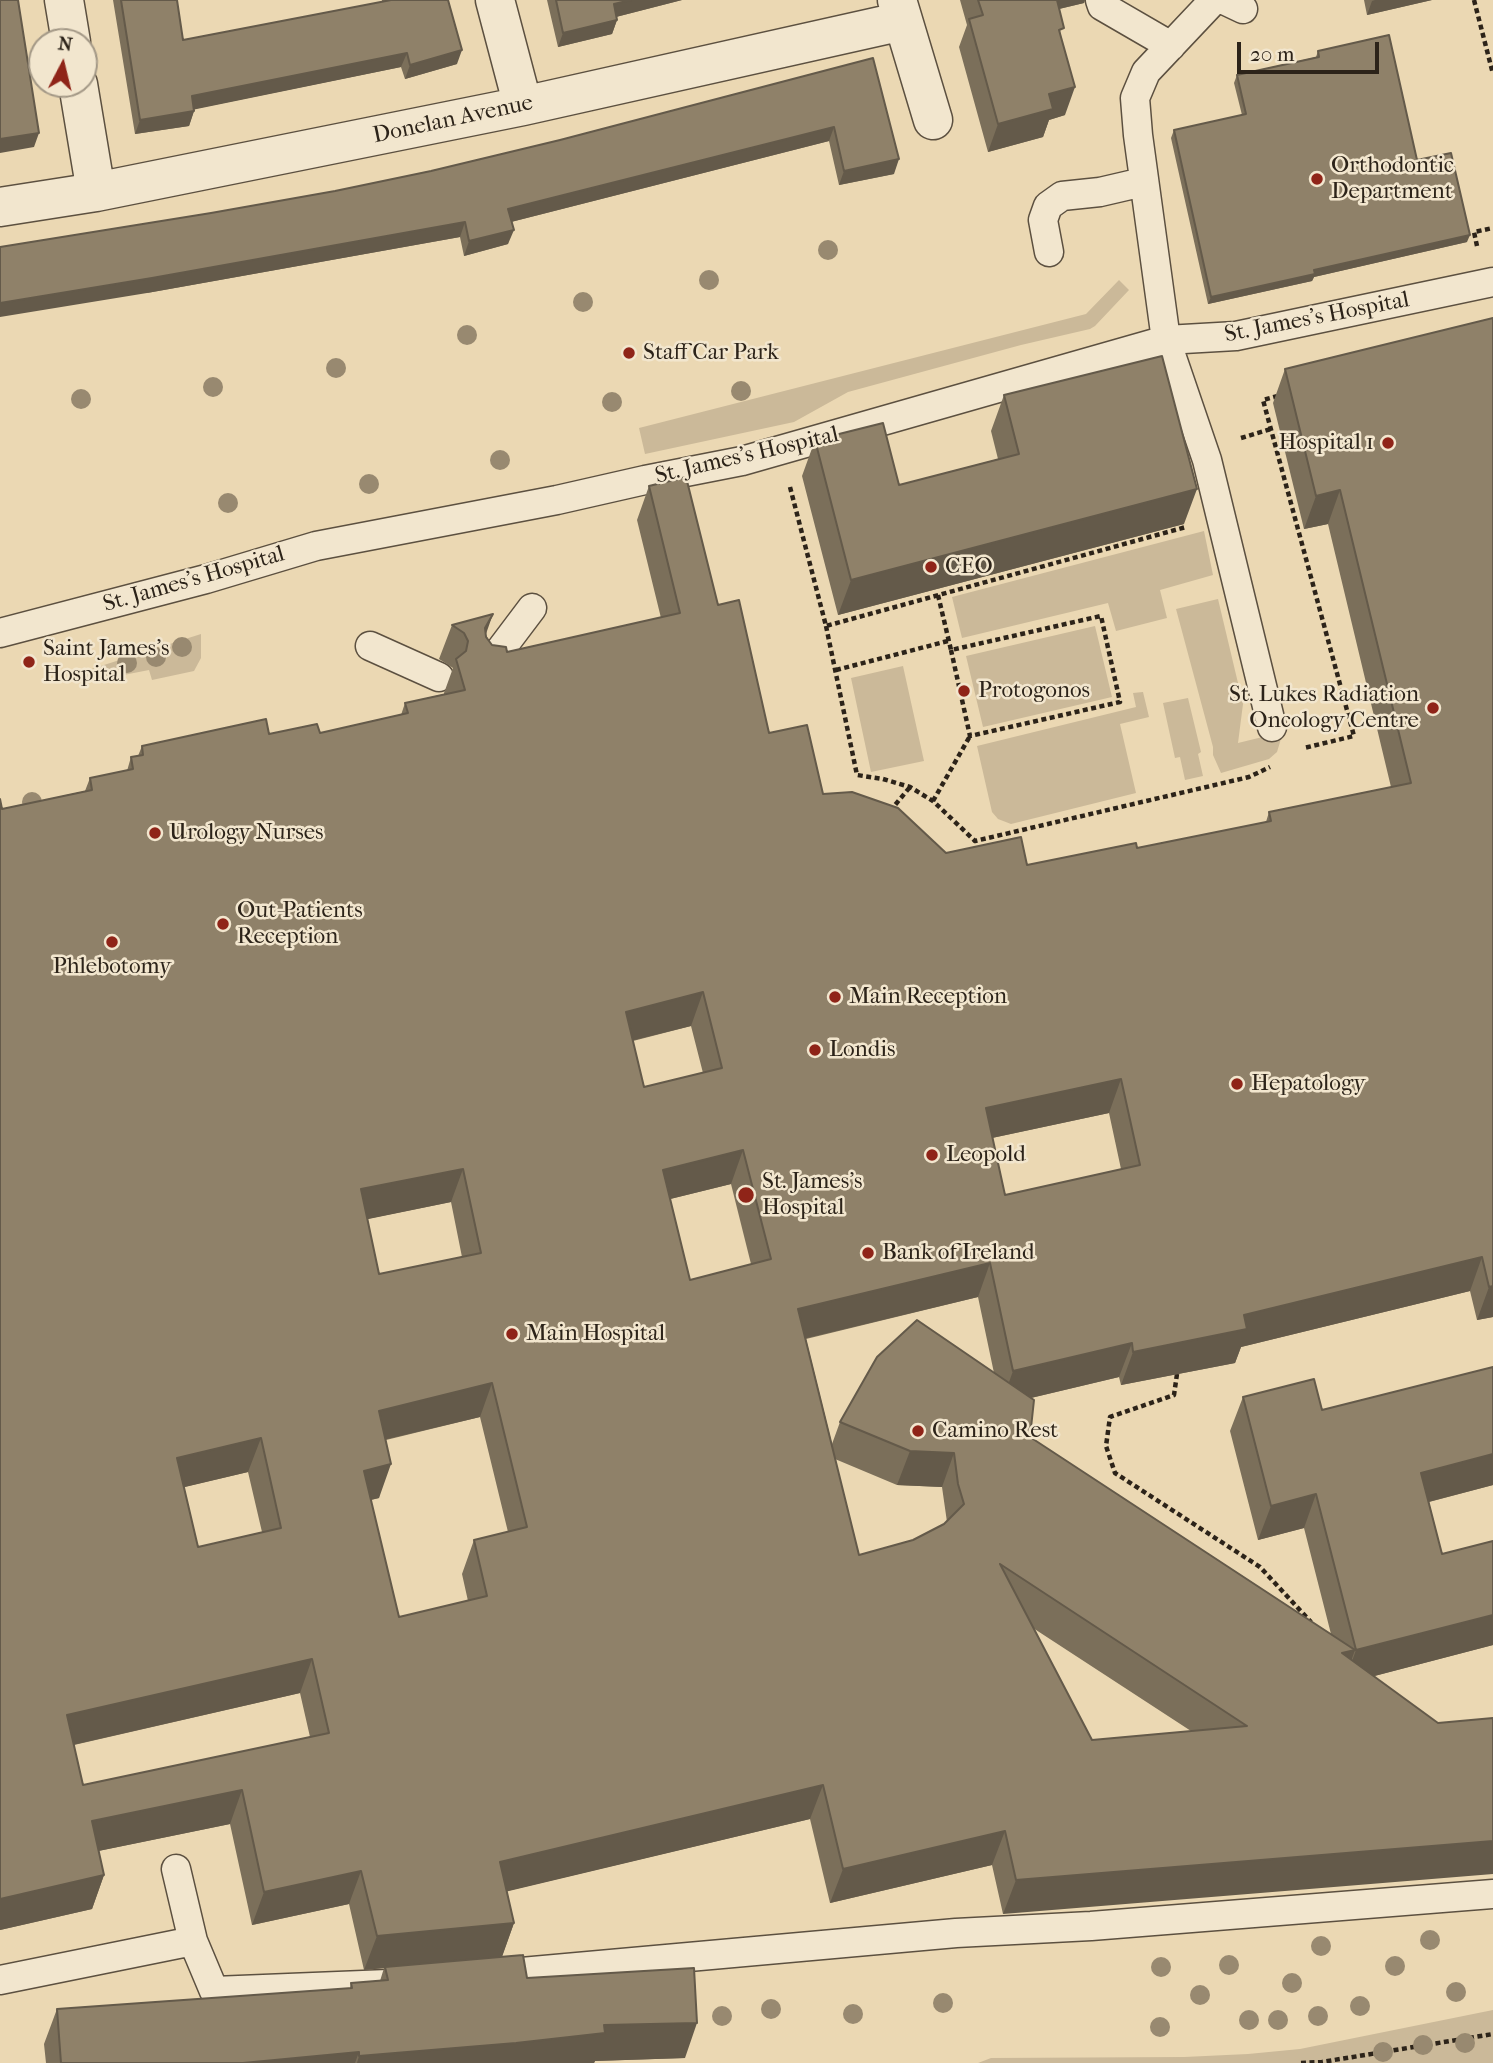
<!DOCTYPE html>
<html>
<head>
<meta charset="utf-8">
<style>
	body { margin:0 }
	#map { position:relative; width:1493px; height:2063px; overflow:hidden; background:#ebd8b3; font-family:"IM FELL French Canon",serif }
	canvas { display:block }
	.north { position:absolute; left:28px; top:28px; width:70px; height:70px; box-sizing:border-box; background:#f2e6ce; border:2px solid #a39886; border-radius:50%; rotate:7deg; font-size:19px; font-weight:700; line-height:28px; text-align:center; color:#2c2319 }
	.north::after { content:''; display:block; margin:auto; width:24px; height:32px; background:#8f2418; clip-path:polygon(50% 0,100% 100%,50% 72%,0 100%) }
	.scale { position:absolute; left:1237px; top:42px; width:142px; height:32px; box-sizing:border-box; border:4px solid #2c2319; border-top:0; padding-left:9px; font-size:21px; line-height:24px; white-space:nowrap; color:#2c2319; -webkit-text-stroke:5px #f2e6ce; paint-order:stroke }
</style>
</head>
<body>
<div id="map">
<canvas width="1493" height="2063"></canvas>
<div class="north">N</div>
<div class="scale">20 m</div>
</div>
<script>
const g = document.querySelector('canvas').getContext('2d');
g.lineJoin = 'round';
function paint(path, color) {
  g.fillStyle = color;
  g.fill(path, 'evenodd');
}
function shape(rows) {
  const path = new Path2D();
  for (const r of rows) {
    path.moveTo(r[0], r[1]);
    for (let i = 2; i < r.length; i += 2) path.lineTo(r[i], r[i + 1]);
  }
  return path;
}
function strokePath(path, color, width, dash) {
  g.strokeStyle = color;
  g.lineWidth = width;
  g.lineCap = dash ? 'butt' : 'round';
  g.setLineDash(dash || []);
  g.stroke(path);
}
function drawText(font, color, halo, rows, align = 'center') {
  g.font = font + ' "IM FELL French Canon",serif';
  g.lineWidth = 5;
  g.setLineDash([]);
  g.textBaseline = 'middle';
  g.strokeStyle = halo;
  g.fillStyle = color;
  for (const [text, x, y, turn = 0] of rows) {
    g.save();
    g.translate(x, y);
    g.rotate((+turn || 0) * Math.PI / 180);
    g.textAlign = isNaN(turn) ? turn : align;
    if (halo) g.strokeText(text, 0, 0);
    g.fillText(text, 0, 0);
    g.restore();
  }
}
const green = shape([
	[1119,280,1129,290,1095,326,1090,329,1021,345,848,392,794,422,645,454,639,428,1086,314],
	[1204,531,1213,575,1160,590,1167,618,1116,631,1108,603,962,638,952,597],
	[1218,599,1243,704,1238,743,1283,732,1277,752,1269,759,1221,773,1213,755,1213,747,1176,609],
	[1095,626,1112,697,983,727,966,656],
	[201,634,201,658,194,671,152,680,149,670,83,683,82,672],
	[903,666,924,761,871,772,851,678],
	[1143,692,1149,717,1120,724,1136,793,1011,824,998,819,992,812,977,746,1136,707,1133,693],
	[1188,698,1201,752,1198,754,1203,776,1185,780,1180,757,1175,758,1163,703],
	[1493,2010,1493,2063,978,2063,991,2058,1184,2057,1248,2054,1300,2049]
]);
const path = shape([
	[1474,0,1493,74],
	[1477,246,1474,232,1493,228],
	[1278,396,1263,400,1354,736,1304,748],
	[1241,438,1271,429],
	[790,487,826,626,1186,527],
	[938,595,951,650,1101,616,1120,702,970,736,951,650],
	[826,626,857,775,883,779,910,787,933,801,975,841,1249,777,1270,767],
	[836,670,948,641],
	[933,801,970,736],
	[890,811,910,787],
	[1177,1374,1174,1395,1110,1417,1106,1446,1115,1473,1260,1567,1311,1622],
	[1301,2063,1322,2062,1493,2034]
]);
const service = shape([
	[1100,0,1102,6,1171,46],
	[1214,0,1146,72,1135,98,1138,135,1166,340,1207,460,1272,727],
	[1224,0,1243,9],
	[1049,252,1043,220,1048,206,1062,196,1100,192,1143,182],
	[0,633,206,579,316,546,557,500,645,480,742,461,1166,340,1236,336,1493,282],
	[370,646,439,677],
	[489,665,532,608],
	[193,1941,214,1991,388,1984],
	[488,1975,956,1933,1091,1926,1493,1894],
	[0,1980,193,1941,176,1869]
]);
const minor = shape([
	[64,0,71,42],
	[495,0,523,106],
	[897,0,933,120],
	[78,84,96,192],
	[0,207,96,192,523,106,903,21]
]);
const trees = [
	[828,250],
	[709,280],
	[583,302],
	[467,335],
	[336,368],
	[213,387],
	[741,391],
	[81,399],
	[612,402],
	[500,460],
	[369,484],
	[228,503],
	[182,647],
	[156,657],
	[127,663],
	[32,802],
	[1430,1940],
	[1321,1946],
	[1229,1965],
	[1395,1966],
	[1161,1967],
	[1292,1983],
	[1456,1992],
	[1200,1995],
	[943,2003],
	[1360,2006],
	[771,2009],
	[853,2014],
	[722,2016],
	[1318,2016],
	[1249,2020],
	[1278,2020],
	[1160,2027],
	[1465,2043],
	[1423,2045],
	[1383,2052]
];
const wall = shape([
	[113,0,177,0,183,40,382,2,382,0,448,0,457,64,405,79,401,67,194,109,194,111,189,126,135,134],
	[547,0,682,0,616,17,617,20,612,34,558,47],
	[960,0,1085,0,1084,3,1059,9,1065,115,1049,120,1043,137,988,152,959,47,967,25],
	[1364,0,1432,0,1367,15],
	[1318,51,1417,160,1467,242,1314,277,1312,281,1208,304,1171,138,1174,130,1242,115,1234,83,1237,75,1316,57],
	[873,58,894,174,839,185,829,141,511,222,508,244,464,256,460,237,147,293,211,213,335,191,431,171,560,140],
	[1493,318,1493,1317,1477,1320,1470,1291,1241,1347,1235,1363,1121,1385,1119,1377,1031,1398,1030,1437,1331,1634,1304,1528,1258,1540,1230,1431,1243,1397,1322,1410,1493,1367,1493,1485,1429,1502,1442,1554,1493,1645,1374,1676,1003,1914,992,1865,830,1903,810,1819,507,1891,514,1923,502,1956,527,1978,685,2058,595,2061,594,2063,46,2063,44,2044,57,2009,350,1988,351,1983,380,1981,384,1968,364,1970,349,1904,252,1925,230,1824,98,1851,104,1875,92,1909,0,1930,2,809,85,791,90,778,127,771,131,757,138,756,142,746,269,734,320,733,401,715,405,703,444,694,444,693,453,668,439,659,452,625,486,635,492,645,507,652,661,618,637,520,649,486,718,605,769,733,823,794,946,853,1027,865,1137,848,1266,822,1269,812,1391,787,1328,524,1304,529,1273,403,1285,369],
	[691,1026,703,1073,644,1087,633,1041],
	[1109,1113,1121,1169,1005,1195,992,1138],
	[731,1184,751,1264,690,1280,670,1199],
	[451,1202,462,1257,379,1274,367,1219],
	[978,1297,994,1373,840,1422,832,1444,806,1339],
	[480,1417,508,1532,474,1540,462,1574,468,1601,399,1617,371,1500,379,1498,386,1440],
	[835,1459,897,1485,942,1487,947,1522,944,1524,913,1540,859,1555],
	[248,1472,262,1532,198,1547,184,1487],
	[1033,1628,1191,1731,1092,1740],
	[300,1693,310,1737,83,1785,74,1745],
	[1004,395,1184,524,838,615,802,476,815,440,899,485,998,459,991,431]
]);
const shadedWall = shape([
	[631,0,682,0,608,19,614,4],
	[1047,0,1085,0,1084,3,1042,13],
	[1375,0,1432,0,1367,15,1372,1],
	[617,20,612,34,558,47,563,33],
	[462,50,457,64,405,79,410,65],
	[407,53,401,67,187,111,192,96],
	[1075,87,1065,115,1049,120,1043,137,988,152,998,124,1049,94],
	[194,111,189,126,135,134,140,120],
	[834,127,829,141,503,224,508,209],
	[39,133,34,147,0,153,0,139],
	[899,159,894,174,839,185,844,171],
	[465,222,460,237,147,293,0,317,0,303],
	[514,230,508,244,464,256,469,241],
	[1470,235,1467,242,1314,277,1312,281,1208,304,1211,297,1314,270],
	[1197,489,1184,524,838,615,851,580],
	[1340,490,1328,524,1304,529,1316,496],
	[493,614,481,648,485,628],
	[703,992,691,1026,614,1045,626,1012],
	[1121,1079,1109,1113,973,1142,986,1108],
	[743,1150,731,1184,650,1204,663,1170],
	[463,1169,451,1202,349,1223,361,1189],
	[1482,1257,1470,1291,1241,1347,1235,1363,1121,1385,1133,1352,1244,1315],
	[990,1263,978,1297,786,1343,798,1309],
	[1493,1286,1493,1317,1477,1320,1489,1287],
	[1132,1343,1119,1377,1001,1405,1013,1371],
	[492,1383,480,1417,366,1444,379,1411],
	[261,1438,248,1472,164,1492,177,1458],
	[910,1451,954,1453,942,1487,897,1485],
	[1493,1454,1493,1485,1409,1507,1421,1473],
	[391,1464,379,1498,352,1504,364,1471],
	[1316,1494,1304,1528,1258,1540,1271,1506],
	[1493,1615,1493,1645,1344,1684,1356,1650],
	[1355,1650,1343,1684,1342,1653],
	[312,1659,300,1693,55,1749,67,1715],
	[823,1785,810,1819,488,1896,500,1862],
	[242,1790,230,1824,79,1855,92,1821],
	[1005,1831,992,1865,830,1903,843,1869],
	[1493,1841,1493,1874,1003,1914,1016,1880],
	[361,1871,349,1904,252,1925,264,1892],
	[104,1875,92,1909,0,1930,0,1899],
	[514,1923,502,1957,364,1970,377,1936],
	[697,2023,685,2058,595,2061,594,2063,357,2063,359,2056,604,2025],
	[359,2052,355,2063,243,2063]
]);
const building = shape([
	[0,0,18,0,39,133,0,139,0,0],
	[121,0,177,0,183,40,391,0,448,0,462,50,410,65,407,53,192,96,194,111,140,120,121,0],
	[556,0,631,0,614,4,617,20,563,33,556,0],
	[978,0,1057,0,1064,28,1059,30,1075,87,1049,94,1053,109,998,124,969,19,983,15,978,0],
	[1389,35,1417,160,1451,153,1470,235,1314,270,1315,274,1211,297,1174,130,1246,114,1237,75,1319,57,1318,51,1389,35],
	[873,58,899,159,844,171,834,127,508,209,514,230,469,241,465,222,152,278,0,303,0,247,211,213,335,191,431,171,560,140,873,58],
	[1493,318,1493,1286,1489,1287,1482,1257,1244,1315,1247,1329,1133,1352,1132,1343,1013,1371,990,1263,798,1309,859,1555,913,1540,944,1524,964,1504,958,1484,954,1453,910,1451,840,1422,877,1357,917,1320,1034,1400,1030,1437,1355,1650,1342,1653,1438,1723,1493,1718,1493,1841,1016,1880,1005,1831,843,1869,823,1785,500,1862,514,1923,377,1936,361,1871,264,1892,242,1790,92,1821,104,1875,0,1899,0,799,2,809,92,790,90,778,133,769,131,757,143,755,142,746,266,719,269,734,317,724,320,733,408,713,405,703,465,690,456,659,466,651,468,641,464,633,452,625,493,614,485,628,486,637,492,645,506,647,507,652,680,613,649,486,686,477,718,605,739,600,769,733,807,725,823,794,852,792,898,808,946,853,1021,837,1027,865,1136,843,1137,848,1271,821,1269,812,1411,783,1340,490,1316,496,1285,369,1493,318],
	[703,992,722,1068,644,1087,626,1012,703,992],
	[1121,1079,1140,1165,1005,1195,986,1108,1121,1079],
	[743,1150,771,1259,690,1280,663,1170,743,1150],
	[463,1169,481,1253,379,1274,361,1189,463,1169],
	[492,1383,527,1527,474,1540,487,1596,399,1617,364,1471,391,1464,379,1411,492,1383],
	[261,1438,281,1528,198,1547,177,1458,261,1438],
	[1000,1564,1247,1726,1092,1740,1000,1564],
	[312,1659,329,1733,83,1785,67,1715,312,1659],
	[1162,356,1197,489,851,580,815,440,883,423,899,485,1019,454,1004,395,1162,356],
	[1493,1367,1493,1454,1421,1473,1442,1554,1493,1541,1493,1615,1356,1650,1316,1494,1271,1506,1243,1397,1314,1379,1322,1410,1493,1367],
	[523,1955,527,1978,694,1968,697,2023,604,2025,605,2033,516,2043,359,2056,359,2052,243,2063,61,2063,57,2009,352,1988,351,1983,388,1980,385,1967,523,1955]
]);
const markers = [
	[1317,179,7,"#8f2418"],
	[629,353,7,"#8f2418"],
	[1388,443,7,"#8f2418"],
	[931,567,7,"#8f2418"],
	[29,662,7,"#8f2418"],
	[964,691,7,"#8f2418"],
	[1433,708,7,"#8f2418"],
	[155,833,7,"#8f2418"],
	[223,924,7,"#8f2418"],
	[112,942,7,"#8f2418"],
	[835,997,7,"#8f2418"],
	[815,1050,7,"#8f2418"],
	[1237,1084,7,"#8f2418"],
	[932,1155,7,"#8f2418"],
	[746,1195,9,"#8f2418"],
	[868,1253,7,"#8f2418"],
	[512,1334,7,"#8f2418"],
	[918,1431,7,"#8f2418"]
];
const streetNames = [
	["Donelan Avenue",453,120,-12],
	["St. James's Hospital",1317,318,-11],
	["St. James's Hospital",747,456,-13],
	["St. James's Hospital",194,580,-16]
];
const poiNames = [
	["Orthodontic",1331,166],
	["Department",1331,192],
	["Staff Car Park",643,353],
	["Hospital 1",1374,443,"right"],
	["CEO",945,567],
	["Saint James's",43,649],
	["Hospital",43,675],
	["Protogonos",978,691],
	["St. Lukes Radiation",1419,695,"right"],
	["Oncology Centre",1419,721,"right"],
	["Urology Nurses",169,833],
	["Out-Patients",237,911],
	["Reception",237,937],
	["Phlebotomy",112,967,"center"],
	["Main Reception",849,997],
	["Londis",829,1050],
	["Hepatology",1251,1084],
	["Leopold",946,1155],
	["St. James's",762,1182],
	["Hospital",762,1208],
	["Bank of Ireland",882,1253],
	["Main Hospital",526,1334],
	["Camino Rest",932,1431]
];
paint(green, '#cbb999');
strokePath(service, '#5c5040', 31);
strokePath(minor, '#5c5040', 41);
strokePath(path, '#2c2319', 4.5, [5, 3.5]);
strokePath(service, '#f2e6ce', 28);
strokePath(minor, '#f2e6ce', 38);
g.fillStyle = '#988970';
for (const [x, y] of trees) {
  g.beginPath();
  g.arc(x, y, 10, 0, 2 * Math.PI);
  g.fill();
}
paint(wall, '#7b6f5a');
paint(shadedWall, '#645a4a');
paint(building, '#8f8169');
strokePath(building, '#645a4a', 2);
for (const [x, y, r, color] of markers) {
  const dot = new Path2D();
  dot.arc(x, y, r, 0, 2 * Math.PI);
  g.fillStyle = color;
  g.fill(dot);
  strokePath(dot, '#f2e6ce', 2.5);
}
drawText('23px', '#2c2319', '#f2e6ce', streetNames);
drawText('23px', '#2c2319', '#f2e6ce', poiNames, 'left');
</script>
</body>
</html>
